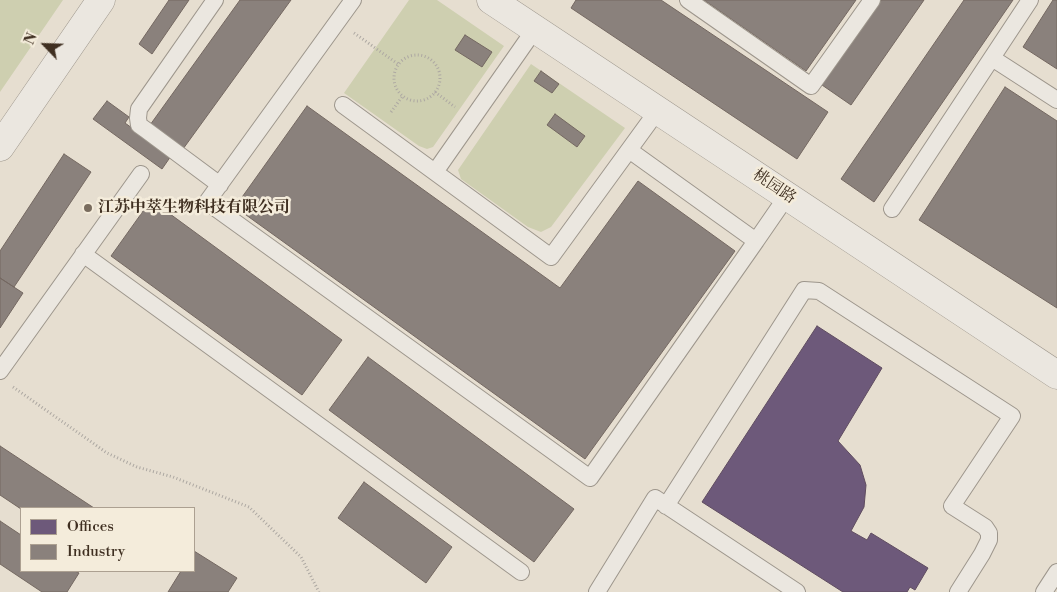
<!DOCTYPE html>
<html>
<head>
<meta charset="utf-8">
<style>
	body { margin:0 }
	#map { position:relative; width:1057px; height:592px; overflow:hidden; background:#e6ded0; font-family:"Libre Bodoni",serif }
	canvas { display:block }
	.legend { position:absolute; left:20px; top:507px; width:175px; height:65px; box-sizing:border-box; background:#f4ecdb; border:1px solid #aca091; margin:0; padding:6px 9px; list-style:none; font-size:15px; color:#3f2f21 }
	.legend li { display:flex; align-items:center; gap:10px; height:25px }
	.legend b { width:25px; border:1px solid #aca091 }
	.north { position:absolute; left:20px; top:20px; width:50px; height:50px; -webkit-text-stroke:4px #f4ecdb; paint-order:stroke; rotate:294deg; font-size:14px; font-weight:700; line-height:20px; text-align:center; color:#3f2f21 }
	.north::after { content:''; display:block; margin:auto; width:18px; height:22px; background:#3f2f21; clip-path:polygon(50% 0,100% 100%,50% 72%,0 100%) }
</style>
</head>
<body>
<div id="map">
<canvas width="1057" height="592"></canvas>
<ul class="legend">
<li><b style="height:14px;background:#6d597a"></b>Offices</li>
<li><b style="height:14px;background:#8a817c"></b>Industry</li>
</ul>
<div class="north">N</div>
</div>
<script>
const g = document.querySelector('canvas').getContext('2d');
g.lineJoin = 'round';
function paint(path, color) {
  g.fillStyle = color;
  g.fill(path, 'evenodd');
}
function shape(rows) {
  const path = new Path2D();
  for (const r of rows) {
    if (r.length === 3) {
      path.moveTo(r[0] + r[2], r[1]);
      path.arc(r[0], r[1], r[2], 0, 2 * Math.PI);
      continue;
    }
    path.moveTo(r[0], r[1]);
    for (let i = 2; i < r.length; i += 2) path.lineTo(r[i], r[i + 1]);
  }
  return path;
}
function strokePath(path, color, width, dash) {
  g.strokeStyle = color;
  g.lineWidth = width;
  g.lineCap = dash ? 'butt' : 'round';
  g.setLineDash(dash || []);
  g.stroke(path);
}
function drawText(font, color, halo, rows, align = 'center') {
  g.font = font + ' "Libre Bodoni","Noto Serif SC",serif';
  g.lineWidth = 5;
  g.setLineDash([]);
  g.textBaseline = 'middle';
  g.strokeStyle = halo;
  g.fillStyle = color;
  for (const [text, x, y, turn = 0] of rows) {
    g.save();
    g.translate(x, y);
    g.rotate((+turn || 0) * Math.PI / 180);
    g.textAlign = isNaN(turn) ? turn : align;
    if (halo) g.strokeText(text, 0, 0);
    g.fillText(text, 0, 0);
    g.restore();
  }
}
const green = shape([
	[0,0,63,0,0,92],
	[409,0,437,0,504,46,433,147,427,149,419,146,344,93],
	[531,64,625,128,551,227,541,232,528,227,461,179,458,170]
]);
const offices = shape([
	[817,326,882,368,838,441,860,465,866,485,864,507,851,531,867,540,871,533,928,568,915,590,910,587,907,592,843,592,702,502,817,326]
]);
const industry = shape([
	[169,0,189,0,152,54,139,44,169,0],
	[240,0,291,0,183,149,150,125,240,0],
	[576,0,661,0,828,112,797,159,571,8,576,0],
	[704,0,856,0,806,71,704,0],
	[881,0,924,0,851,105,822,85,881,0],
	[964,0,1013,0,874,202,841,179,964,0],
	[1053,0,1057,0,1057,69,1023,47,1053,0],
	[465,35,492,52,482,67,455,50,465,35],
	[541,71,559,84,552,93,534,81,541,71],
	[1005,87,1057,121,1057,308,919,220,1005,87],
	[107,101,129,117,125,123,171,156,162,169,93,119,107,101],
	[307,106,560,288,638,181,735,251,585,459,235,207,307,106],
	[555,114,585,136,577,147,547,125,555,114],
	[64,154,91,172,14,287,0,278,0,251,64,154],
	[151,200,342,340,302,395,111,256,151,200],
	[0,278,23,293,0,328,0,278],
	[368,357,574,509,534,562,329,410,368,357],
	[0,446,94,508,21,509,0,495,0,446],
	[364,482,452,547,426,583,338,518,364,482],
	[0,521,21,535,21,571,75,571,79,573,67,592,42,592,0,564,0,521],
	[194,551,237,578,228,592,168,592,181,571,194,571,194,551]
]);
const path = shape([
	[354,33,398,64],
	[417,78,23],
	[435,92,455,107],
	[391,112,402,97],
	[13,387,107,453,137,467,173,477,249,507,301,557,319,592]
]);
const service = shape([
	[215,0,139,109,138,118,139,125,146,130,220,185],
	[353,0,207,202,590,478,756,241,629,150],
	[688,0,811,86,872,0],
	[992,58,1057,100],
	[343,105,551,257,658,110],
	[435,172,535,29],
	[892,209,1030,0],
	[756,241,787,196],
	[83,254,521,572],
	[0,371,141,174],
	[666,506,804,290,819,291,1012,416,952,506,985,527,989,533,989,540,982,554,958,592],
	[597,592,655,498,797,592],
	[1044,592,1057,572]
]);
const tertiary = shape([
	[491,0,1057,375],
	[0,147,101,0]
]);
const markers = [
	[88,208,5,"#796c5e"]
];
const streetNames = [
	["桃园路",774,187,34]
];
const poiNames = [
	["江苏中萃生物科技有限公司",98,208]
];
paint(green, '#cecfb0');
paint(offices, '#6d597a');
strokePath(offices, '#5f4c5f', 1);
paint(industry, '#8a817c');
strokePath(industry, '#746861', 1);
strokePath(service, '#9d968c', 18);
strokePath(tertiary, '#9d968c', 29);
strokePath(path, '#ada8a2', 3, [1, 2.5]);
strokePath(service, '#ebe7e0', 16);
strokePath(tertiary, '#ebe7e0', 28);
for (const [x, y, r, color] of markers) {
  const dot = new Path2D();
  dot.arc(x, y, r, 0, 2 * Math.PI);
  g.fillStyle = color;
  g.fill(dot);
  strokePath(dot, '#f4ecdb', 2);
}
drawText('16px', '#3f2f21', '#f4ecdb', streetNames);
drawText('bold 16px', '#3f2f21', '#f4ecdb', poiNames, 'left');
</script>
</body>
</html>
